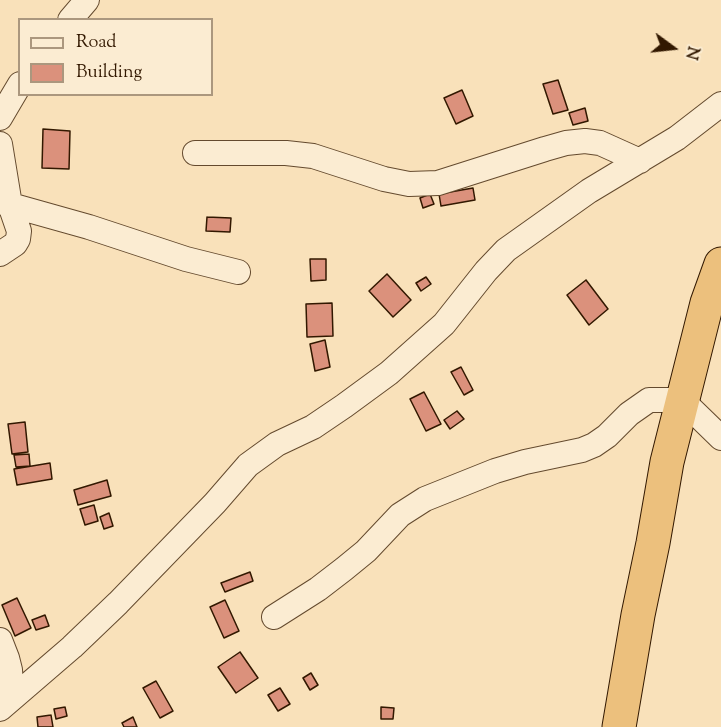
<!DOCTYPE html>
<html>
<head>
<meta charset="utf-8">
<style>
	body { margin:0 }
	#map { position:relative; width:721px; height:727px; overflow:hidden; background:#f9e1ba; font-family:"Sorts Mill Goudy",serif }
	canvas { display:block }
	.legend { position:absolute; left:18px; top:18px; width:195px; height:78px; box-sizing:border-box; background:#fbecd2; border:2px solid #ab977e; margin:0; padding:8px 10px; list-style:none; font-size:18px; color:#321800 }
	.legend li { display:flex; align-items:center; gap:12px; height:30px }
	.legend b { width:30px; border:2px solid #ab977e }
	.north { position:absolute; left:643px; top:18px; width:60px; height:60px; -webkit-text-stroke:4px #fbecd2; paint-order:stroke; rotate:105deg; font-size:16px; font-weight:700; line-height:24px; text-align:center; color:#321800 }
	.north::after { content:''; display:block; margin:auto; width:21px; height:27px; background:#321800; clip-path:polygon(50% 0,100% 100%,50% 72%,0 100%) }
</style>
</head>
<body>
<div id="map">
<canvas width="721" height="727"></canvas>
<ul class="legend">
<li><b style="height:8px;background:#fbecd2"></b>Road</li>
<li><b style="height:16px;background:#db917c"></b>Building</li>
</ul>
<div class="north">N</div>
</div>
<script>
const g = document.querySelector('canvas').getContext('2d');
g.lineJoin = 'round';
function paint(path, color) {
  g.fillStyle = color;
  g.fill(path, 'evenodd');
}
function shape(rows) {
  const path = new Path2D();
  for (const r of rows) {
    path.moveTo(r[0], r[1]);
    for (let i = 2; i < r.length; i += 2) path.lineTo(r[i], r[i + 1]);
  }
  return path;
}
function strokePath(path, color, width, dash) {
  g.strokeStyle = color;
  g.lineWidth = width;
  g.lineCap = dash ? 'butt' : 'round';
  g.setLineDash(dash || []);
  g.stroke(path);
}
const building = shape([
	[558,80,568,110,553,114,543,84,558,80],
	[462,90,473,116,456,124,444,98,462,90],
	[585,108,588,121,573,125,569,113,585,108],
	[43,129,70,131,69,169,42,168,43,129],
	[473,188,475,200,441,206,439,194,473,188],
	[430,194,434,204,423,208,420,198,430,194],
	[207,217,231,218,230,232,206,231,207,217],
	[310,259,326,259,326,280,311,281,310,259],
	[387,274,411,300,393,317,369,291,387,274],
	[426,277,431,284,421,291,416,283,426,277],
	[586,280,608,309,589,325,567,295,586,280],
	[332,303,333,336,307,337,306,304,332,303],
	[325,340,330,367,315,371,310,344,325,340],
	[461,367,473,390,464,395,451,372,461,367],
	[424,392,441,424,426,431,410,399,424,392],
	[457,411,464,419,450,429,444,420,457,411],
	[25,422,28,452,12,454,8,424,25,422],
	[29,454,30,466,16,467,14,455,29,454],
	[50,463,52,479,17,485,14,469,50,463],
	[107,480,111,496,78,505,74,490,107,480],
	[94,505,98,521,85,525,80,509,94,505],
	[109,513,113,526,104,529,100,517,109,513],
	[250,572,253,581,225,592,221,583,250,572],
	[17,598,31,628,15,636,2,605,17,598],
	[225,600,239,631,224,638,210,607,225,600],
	[45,615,49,626,36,630,32,620,45,615],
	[240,652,258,678,236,693,218,667,240,652],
	[311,673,318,685,310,690,303,678,311,673],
	[156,681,173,711,160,718,143,688,156,681],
	[280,688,290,704,278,711,268,695,280,688],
	[65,707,67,716,56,719,54,709,65,707],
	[381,707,394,708,393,719,381,719,381,707],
	[51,715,53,727,38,727,37,717,51,715],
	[133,717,137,727,124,727,122,723,133,717]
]);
const minor = shape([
	[70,20,87,0],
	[0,118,20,84],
	[0,144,10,205,19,231,18,239,15,244,0,254],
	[195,153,286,153,313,156,384,179,409,184,438,183,545,149,566,143,585,141,600,143,640,161],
	[0,202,89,227,186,259,238,272],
	[274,617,318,589,344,569,366,551,400,515,425,499,495,471,525,462,582,450,594,445,607,436,629,414,649,400,682,400,721,438],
	[0,640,7,658,10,670,12,698],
	[0,709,72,647,118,603,215,503,248,465,277,444,313,427,344,406,389,373,444,324,486,271,506,250,589,191,677,138,721,104]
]);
const trunk = shape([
	[619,727,638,615,653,543,667,462,707,303,721,264]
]);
paint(building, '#db917c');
strokePath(building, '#321800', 1.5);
strokePath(minor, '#644a2e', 26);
strokePath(trunk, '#321800', 35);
strokePath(minor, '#fbecd2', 24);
strokePath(trunk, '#ecc07d', 33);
</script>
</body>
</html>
